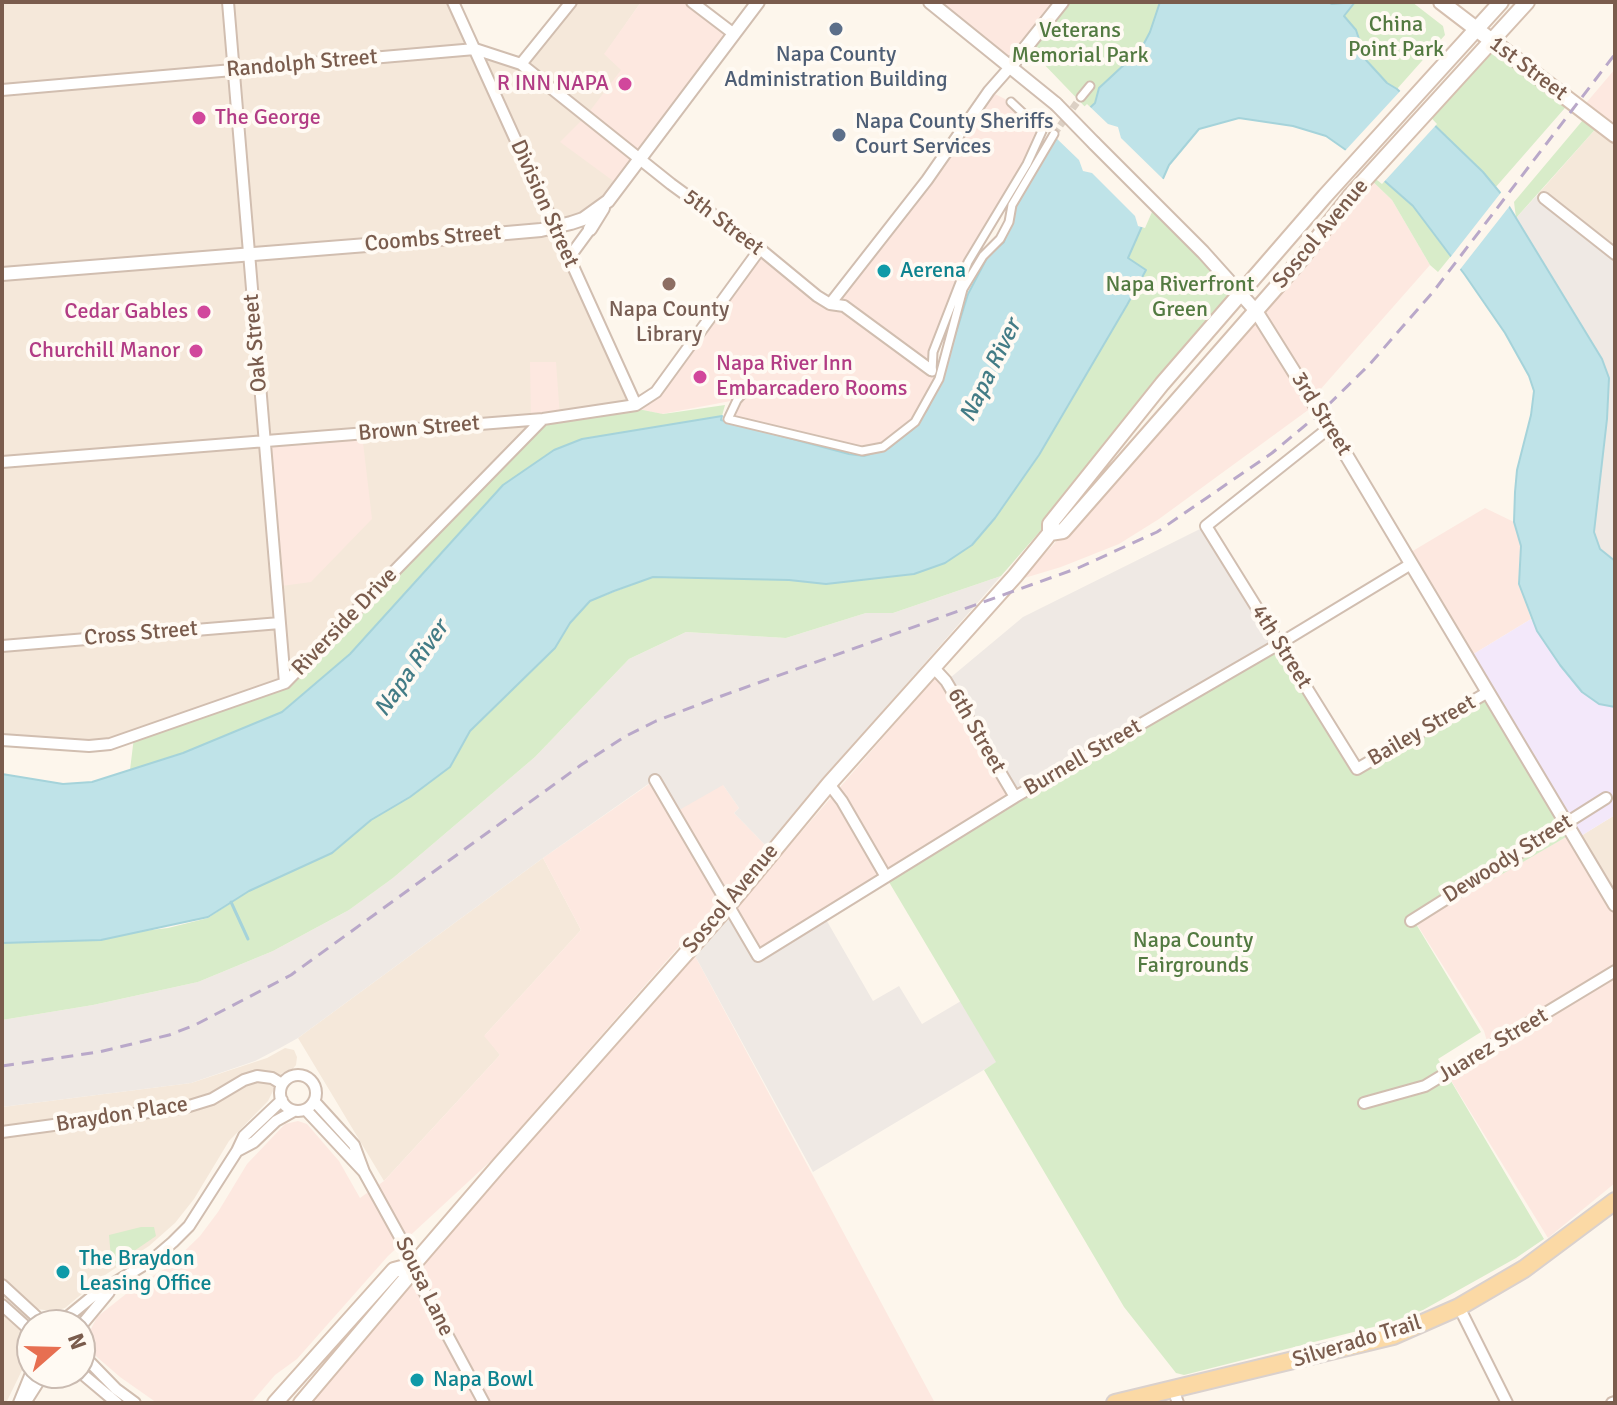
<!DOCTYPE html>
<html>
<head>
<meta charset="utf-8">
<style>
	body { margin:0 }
	#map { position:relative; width:1617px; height:1405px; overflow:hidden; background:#fdf6ec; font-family:Signika,sans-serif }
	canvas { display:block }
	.frame { position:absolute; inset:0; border:4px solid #7a5c4d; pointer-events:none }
	.north { position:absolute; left:16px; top:1309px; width:80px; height:80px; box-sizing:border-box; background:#fffaf3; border:2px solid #cabbb1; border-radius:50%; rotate:70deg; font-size:22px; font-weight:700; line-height:32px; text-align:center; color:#7a5c4d }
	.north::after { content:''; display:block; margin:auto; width:28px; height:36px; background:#e76f51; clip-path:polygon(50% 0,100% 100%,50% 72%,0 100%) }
</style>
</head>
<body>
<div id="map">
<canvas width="1617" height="1405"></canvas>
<div class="frame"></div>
<div class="north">N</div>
</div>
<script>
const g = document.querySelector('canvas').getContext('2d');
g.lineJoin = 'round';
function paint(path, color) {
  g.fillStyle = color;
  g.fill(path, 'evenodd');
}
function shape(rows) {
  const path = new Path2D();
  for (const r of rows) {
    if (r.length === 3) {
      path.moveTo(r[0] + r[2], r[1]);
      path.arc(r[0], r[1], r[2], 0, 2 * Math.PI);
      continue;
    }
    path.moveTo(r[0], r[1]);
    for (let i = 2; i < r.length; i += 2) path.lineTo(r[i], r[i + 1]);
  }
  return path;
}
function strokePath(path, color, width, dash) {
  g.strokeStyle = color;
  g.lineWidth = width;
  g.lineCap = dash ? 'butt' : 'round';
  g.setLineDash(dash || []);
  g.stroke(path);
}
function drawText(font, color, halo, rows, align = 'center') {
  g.font = font + ' Signika,sans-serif';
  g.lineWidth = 8;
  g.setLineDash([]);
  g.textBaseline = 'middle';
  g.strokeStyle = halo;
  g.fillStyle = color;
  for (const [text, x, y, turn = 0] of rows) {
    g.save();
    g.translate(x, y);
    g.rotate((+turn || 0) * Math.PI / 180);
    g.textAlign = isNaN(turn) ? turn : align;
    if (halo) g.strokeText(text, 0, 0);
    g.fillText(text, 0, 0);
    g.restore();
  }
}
const residential = shape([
	[2,2,453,2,475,49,521,64,571,2,641,2,605,54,621,69,620,186,608,201,556,226,638,409,543,419,285,683,110,744,2,740],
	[1600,124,1615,135,1615,254,1539,193],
	[1615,815,1615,905,1576,839],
	[543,858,581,930,485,1035,500,1055,384,1181,298,1038],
	[285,1048,294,1050,297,1057,296,1065,291,1071,282,1073,268,1101,229,1141,194,1199,175,1223,149,1246,102,1277,65,1308,55,1311,35,1309,20,1326,26,1341,27,1360,6,1403,2,1403,2,1107,191,1083,267,1058]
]);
const commercial = shape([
	[641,2,692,2,734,34,620,186,560,142,586,116,621,70,604,54],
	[947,2,1063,2,1011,66,941,10],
	[1615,69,1615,135,1581,109],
	[989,91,1011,102,1042,131,968,262,942,324,931,370,935,378,939,379,915,422,872,450,728,419,736,400,662,414,638,409,757,254,830,303],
	[1368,177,1392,200,1430,265,1312,399,1315,405,1159,519,1119,544,1061,567,1021,579,1053,545],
	[530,362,556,362,560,417,531,420],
	[362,434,372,519,311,582,274,587,264,441],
	[1485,508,1514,522,1521,546,1520,584,1531,619,1467,658,1406,555],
	[937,675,1015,797,758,956,733,911],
	[655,780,723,785,739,808,734,813,767,847,719,905,675,951,494,1158,388,1256,297,1359,275,1375,251,1403,157,1403,120,1377,90,1351,88,1335,97,1317,136,1286,168,1267,200,1236,218,1212,247,1164,285,1124,298,1121,307,1124,339,1161,360,1198,384,1181,500,1055,484,1036,581,930,543,858],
	[1573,833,1615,905,1615,1183,1548,1238,1447,1074,1489,1048,1484,1031,1416,923],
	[694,954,935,1403,301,1403,413,1265,461,1221]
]);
const industrial = shape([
	[1539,193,1615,254,1614,560,1600,549,1594,532,1607,419,1609,378,1602,359,1516,218],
	[1206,526,1279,644,1015,797,944,683,1023,617],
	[1001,576,825,777,767,847,734,813,739,808,723,785,674,813,654,780,543,858,298,1038,280,1048,255,1061,191,1083,2,1107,2,1020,93,1005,198,982,273,951,349,910,393,878,535,757,629,659,686,632,786,638,866,613,893,613],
	[733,911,758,956,824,916,873,1001,899,986,922,1024,961,1001,997,1062,813,1172,694,954]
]);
const education = shape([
	[1531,619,1560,665,1582,692,1615,707,1615,815,1576,839,1467,658]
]);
const green = shape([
	[1062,2,1160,2,1150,32,1141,49,1100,88,1095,103,1088,110,1038,58,1025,49],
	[1355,2,1412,2,1443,26,1445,35,1397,89,1387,83,1366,59,1356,31,1344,16],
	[1492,41,1571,101,1495,188,1423,116],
	[1588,114,1600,124,1516,218,1514,202],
	[1373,171,1413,205,1451,256,1438,272,1430,265,1392,200,1368,177],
	[1152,201,1241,293,1104,458,1001,576,893,613,866,613,786,638,686,632,629,659,535,757,393,878,349,910,273,951,198,982,93,1005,2,1020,2,943,38,943,168,928,208,918,249,891,332,853,371,820,410,797,450,767,470,731,555,648,570,623,590,601,653,577,789,580,826,584,891,577,972,545,995,518,1039,455,1127,305,1146,270,1128,258],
	[725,405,722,416,582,439,554,450,503,485,350,654,282,712,183,753,130,770,134,737,285,683,543,419,638,409,663,414],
	[1279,644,1357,769,1488,692,1573,833,1416,924,1481,1032,1438,1059,1544,1239,1516,1258,1423,1310,1389,1323,1184,1375,1176,1373,1124,1307,984,1070,996,1062,886,877],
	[141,1227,154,1227,156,1236,115,1264,111,1258,109,1235]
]);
const water = shape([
	[1160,2,1328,2,1332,4,1355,2,1344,16,1356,30,1366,60,1387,83,1397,89,1483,172,1502,195,1602,359,1609,378,1607,419,1594,532,1600,549,1615,561,1615,707,1599,704,1582,692,1560,665,1537,631,1519,584,1521,546,1514,522,1515,492,1517,470,1531,415,1534,391,1529,376,1505,333,1465,275,1413,206,1363,162,1326,136,1293,126,1239,118,1199,129,1169,165,1128,258,1146,270,1127,305,1039,455,995,518,972,545,945,563,914,574,826,584,789,580,653,577,614,591,590,601,570,623,555,648,470,731,450,767,410,797,371,820,332,853,249,891,208,917,101,940,2,943,2,774,63,784,92,782,183,753,282,712,350,654,503,485,554,450,582,439,722,416,721,420,849,454,864,456,889,448,914,428,927,410,941,381,968,294,988,256,1004,242,1015,208,1052,143,1095,103,1099,88,1141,49,1150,32,1160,2]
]);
const pier = shape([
	[1403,88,1437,124,1382,184,1343,153],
	[1087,104,1108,124,1118,127,1121,138,1163,179,1166,180,1145,228,1138,226,1135,216,1092,173,1083,171,1079,160,1054,136],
	[1503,190,1512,203,1458,272,1449,259]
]);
const stream = shape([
	[231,902,248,939]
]);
const pedestrianTunnel = shape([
	[1054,134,1081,97]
]);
const pedestrian = shape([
	[1081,97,1090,86],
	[932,372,933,352,968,262,1027,164,1042,131,1011,102],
	[763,388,745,391,737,400,728,419,862,451,883,447,915,422,939,379,963,289,983,256,1000,239,1009,222,1012,205,1054,134]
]);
const minor = shape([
	[228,2,285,683],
	[453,2,636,405],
	[692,2,734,34],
	[521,64,571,2],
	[2,90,475,49,521,64,671,184,760,249,817,296,830,304,844,306,931,370],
	[1544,198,1615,254],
	[568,259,590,229],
	[830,304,927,180,989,91,1011,66],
	[1329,428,1206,526,1357,769,1488,692],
	[2,462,543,419,636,405,656,392,760,249],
	[2,646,280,623],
	[934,668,946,681,1015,797],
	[2,740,89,746,110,744,285,683,542,420],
	[655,780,758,956,1015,797,1279,644,1411,564],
	[829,784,842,801,886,877],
	[1411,921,1606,798],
	[298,1093,18],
	[282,1100,244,1136,237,1151,254,1142,276,1121,294,1111],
	[1364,1103,1425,1086,1615,971],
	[306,1110,364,1172,354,1145,314,1101],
	[2,1132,186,1107,212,1099,244,1080,257,1076,272,1078,282,1084],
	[364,1172,401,1239,420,1284,484,1403],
	[2,1285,40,1320,54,1324],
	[2,1305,32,1332],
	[1459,1307,1507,1403],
	[59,1324,93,1296,152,1260,173,1242,189,1226,237,1151],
	[80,1327,109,1292],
	[80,1352,116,1389,135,1403],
	[80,1372,117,1403],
	[1173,1389,1178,1403],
	[19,1403,32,1371],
	[25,1403,44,1373],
	[1612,1403,1615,1402]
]);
const tertiary = shape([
	[930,2,1056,104],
	[1011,66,1062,2],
	[1094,143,1203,252,1256,311,1348,458,1615,905],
	[590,229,603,208],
	[2,274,392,243,541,230,571,223,583,219,608,201,758,2]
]);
const secondary = shape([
	[1441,2,1615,135],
	[1050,533,1063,531,1302,258,1351,195,1527,2],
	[275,1403,394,1270,413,1265],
	[301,1403,410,1274,413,1265,500,1164,729,905,829,784,1015,576,1046,538,1050,533,1050,524,1162,384,1325,196,1501,2]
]);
const primary = shape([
	[1115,1403,1393,1336,1459,1307,1524,1269,1615,1201]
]);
const rail = shape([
	[2,1066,99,1052,169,1035,195,1025,291,975,581,765,626,736,656,721,716,698,1078,568,1157,532,1272,453,1320,413,1369,365,1433,292,1615,54]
]);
const tertiaryBridge = shape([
	[1056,104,1094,143]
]);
const markers = [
	[836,29,8,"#5c6f8a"],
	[625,84,8,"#d1479c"],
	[199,118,8,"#d1479c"],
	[839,135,8,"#5c6f8a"],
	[884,271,8,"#0f9aa8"],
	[669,284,8,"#8d6e63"],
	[204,312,8,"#d1479c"],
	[196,351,8,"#d1479c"],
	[700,377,8,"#d1479c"],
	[63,1272,8,"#0f9aa8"],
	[417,1380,8,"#0f9aa8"]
];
const parkNames = [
	["China",1396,25],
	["Point Park",1396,50],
	["Veterans",1080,31],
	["Memorial Park",1080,56],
	["Napa Riverfront",1180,285],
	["Green",1180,310],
	["Napa County",1193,941],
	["Fairgrounds",1193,966]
];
const serviceNames = [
	["Napa County",836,55],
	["Administration Building",836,80],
	["Napa County Sheriffs",855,122,"left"],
	["Court Services",855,147,"left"]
];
const streetNames = [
	["Randolph Street",302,64,-5],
	["1st Street",1528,69,37],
	["Division Street",544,204,66],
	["5th Street",723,223,37],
	["Soscol Avenue",1321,234,-50],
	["Coombs Street",433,239,-5],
	["Oak Street",256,343,-95],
	["3rd Street",1321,414,58],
	["Brown Street",419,429,-5],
	["Riverside Drive",345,622,-46],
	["Cross Street",141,634,-5],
	["4th Street",1281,647,58],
	["6th Street",976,731,60],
	["Bailey Street",1422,731,-30],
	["Burnell Street",1083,758,-30],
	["Dewoody Street",1508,859,-32],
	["Soscol Avenue",731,899,-50],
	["Juarez Street",1493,1046,-31],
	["Braydon Place",122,1115,-9],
	["Sousa Lane",424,1287,64],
	["Silverado Trail",1357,1342,-17]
];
const hotelNames = [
	["R INN NAPA",609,84],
	["The George",215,118,"left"],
	["Cedar Gables",188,312],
	["Churchill Manor",180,351],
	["Napa River Inn",716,364,"left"],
	["Embarcadero Rooms",716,389,"left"]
];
const cultureNames = [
	["Aerena",900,271],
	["The Braydon",79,1259],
	["Leasing Office",79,1284],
	["Napa Bowl",433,1380]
];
const educationNames = [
	["Napa County",669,310],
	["Library",669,335]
];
const waterNames = [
	["Napa River",991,371,-64],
	["Napa River",412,669,-55]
];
paint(residential, '#f5e8da');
paint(commercial, '#fde8e0');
paint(industrial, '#efe9e4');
paint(education, '#f3e8fa');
paint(green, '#d8ecc9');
paint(water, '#bfe3e8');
strokePath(water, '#a5d3da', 2);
paint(pier, '#fdf6ec');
strokePath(stream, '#a5d3da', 3);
strokePath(pedestrianTunnel, '#dcd0c4', 7, [7, 3.5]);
strokePath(pedestrian, '#d1beb0', 11);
strokePath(minor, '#d1beb0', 14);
strokePath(tertiary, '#d1beb0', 16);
strokePath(secondary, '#d6c0b0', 18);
strokePath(primary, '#dad1cd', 20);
strokePath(pedestrian, '#fff', 7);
strokePath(minor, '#fff', 10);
strokePath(tertiary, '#fff', 12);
strokePath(secondary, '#fff', 14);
strokePath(primary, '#fbd9a5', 16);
strokePath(rail, '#b9a8c9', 3, [12, 8]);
strokePath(tertiaryBridge, '#d1beb0', 16, []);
strokePath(tertiaryBridge, '#fff', 12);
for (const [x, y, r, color] of markers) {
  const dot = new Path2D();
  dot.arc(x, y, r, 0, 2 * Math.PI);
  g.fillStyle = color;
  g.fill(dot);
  strokePath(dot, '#fffaf3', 3);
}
drawText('22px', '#537a41', '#fffaf3', parkNames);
drawText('22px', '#4e5e75', '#fffaf3', serviceNames);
drawText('22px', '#7a5c4d', '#fffaf3', streetNames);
drawText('22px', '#b23c85', '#fffaf3', hotelNames, 'right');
drawText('22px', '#0d838f', '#fffaf3', cultureNames, 'left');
drawText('22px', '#785e54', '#fffaf3', educationNames);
drawText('italic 24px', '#437c86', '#fffaf3', waterNames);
</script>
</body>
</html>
